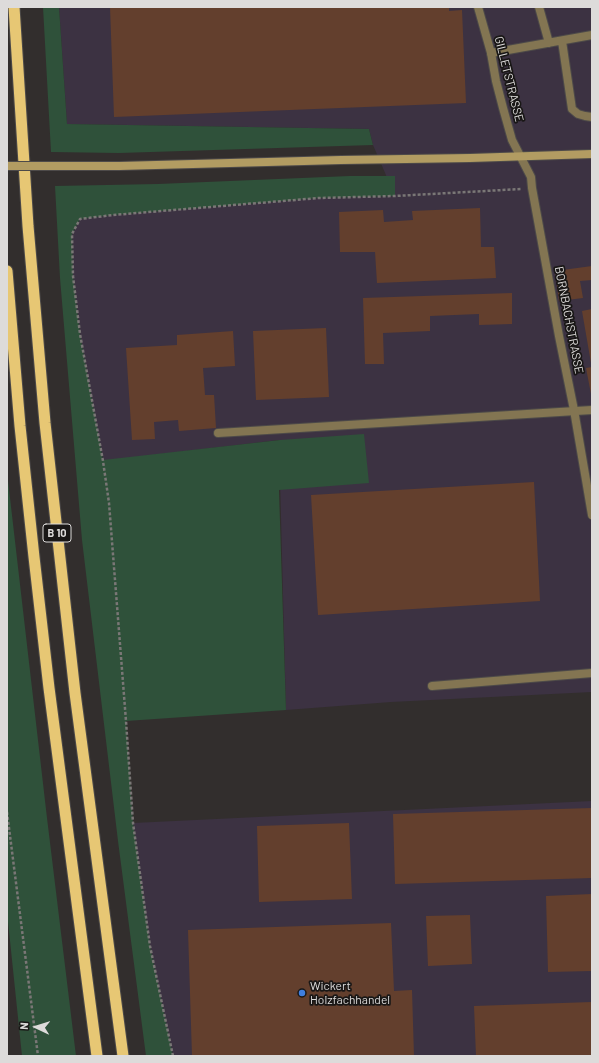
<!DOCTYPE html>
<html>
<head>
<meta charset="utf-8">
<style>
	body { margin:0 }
	#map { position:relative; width:599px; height:1063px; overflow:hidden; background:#322e2d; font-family:Barlow,sans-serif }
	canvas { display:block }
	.frame { position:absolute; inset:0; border:8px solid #dddbda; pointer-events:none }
	.north { position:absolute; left:16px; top:1007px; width:40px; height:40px; -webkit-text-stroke:3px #191716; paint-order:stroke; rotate:274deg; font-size:11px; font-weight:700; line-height:16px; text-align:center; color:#dddbda }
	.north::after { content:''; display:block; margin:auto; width:14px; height:18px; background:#dddbda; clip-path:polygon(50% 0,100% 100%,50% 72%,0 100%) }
</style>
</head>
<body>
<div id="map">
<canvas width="599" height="1063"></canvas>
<div class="frame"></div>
<div class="north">N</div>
</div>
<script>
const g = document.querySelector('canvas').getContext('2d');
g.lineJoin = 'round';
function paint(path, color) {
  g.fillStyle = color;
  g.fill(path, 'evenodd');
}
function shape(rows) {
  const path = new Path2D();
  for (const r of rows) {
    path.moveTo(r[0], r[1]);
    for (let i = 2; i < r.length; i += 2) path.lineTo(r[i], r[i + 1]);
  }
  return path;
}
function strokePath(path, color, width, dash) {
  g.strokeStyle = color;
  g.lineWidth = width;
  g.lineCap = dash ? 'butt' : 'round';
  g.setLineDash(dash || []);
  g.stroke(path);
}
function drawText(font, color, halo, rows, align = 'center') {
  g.font = font + ' Barlow,sans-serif';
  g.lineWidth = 3.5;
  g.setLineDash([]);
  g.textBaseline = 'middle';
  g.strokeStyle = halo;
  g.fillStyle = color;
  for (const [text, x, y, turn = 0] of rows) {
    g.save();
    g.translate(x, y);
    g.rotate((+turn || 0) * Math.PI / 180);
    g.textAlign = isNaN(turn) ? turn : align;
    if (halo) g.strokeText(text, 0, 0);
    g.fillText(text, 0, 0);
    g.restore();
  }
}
const commercial = shape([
	[59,7,592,7,592,692,391,702,286,710,279,440,103,461,80,334,73,276,72,234,80,219,113,215,319,198,395,196,373,145,369,129,67,124],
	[592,801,592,1056,173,1056,150,946,133,823]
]);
const green = shape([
	[43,7,59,7,67,124,369,129,373,145,119,153,51,152],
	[350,176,395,176,395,196,319,198,113,215,80,219,72,234,73,276,80,334,103,460,280,440,364,434,369,483,279,490,286,710,126,721,133,823,150,946,173,1056,146,1056,118,841,82,540,60,278,55,186,158,184],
	[7,472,47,818,76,1056,22,1056,7,912]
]);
const building = shape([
	[110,7,449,7,449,11,462,10,466,103,114,117],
	[480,208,481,247,494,247,496,278,377,283,375,252,340,252,339,212,383,210,384,222,413,220,412,211],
	[592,266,592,280,580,281,583,298,559,301,555,271],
	[512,293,512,324,479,325,479,314,430,316,430,331,383,333,384,364,365,364,363,298],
	[592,309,592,363,591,363,582,311],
	[326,328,329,397,256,400,253,331],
	[233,331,235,366,203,368,205,395,214,395,216,428,179,431,178,420,154,422,155,439,132,440,126,348,177,345,177,335],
	[592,367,592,394,591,394,586,368],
	[534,482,540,601,318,615,311,495],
	[592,808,592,878,395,884,393,814],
	[349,823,352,899,259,902,257,826],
	[592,894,592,971,548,972,546,896],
	[470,915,472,964,428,966,426,916],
	[391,923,394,991,412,990,414,1056,192,1056,188,930],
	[592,1002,592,1055,476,1056,474,1006]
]);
const path = shape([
	[7,812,38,1056],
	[173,1056,150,946,133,823,126,721,109,503,103,461,80,334,73,276,72,234,80,219,113,215,319,198,395,196,521,189]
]);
const service = shape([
	[539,7,549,43],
	[562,41,572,109,578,114,585,116,592,117],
	[491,53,592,35],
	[218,433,592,410],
	[432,686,592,673]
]);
const minor = shape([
	[478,7,491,53,496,81,503,108,512,140,531,177,532,188,559,336,574,410,592,515]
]);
const secondary = shape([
	[119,166,341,160,470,158,592,154]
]);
const trunk = shape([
	[14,7,28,226,45,423,75,693,123,1056],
	[7,271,20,426,34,557,49,688,97,1056]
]);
const secondaryBridge = shape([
	[7,166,119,166]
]);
const markers = [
	[302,993,4,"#3f7fe0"]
];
const shields = [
	[57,533,28]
];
const shieldNames = [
	["B 10",57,533]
];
const streetNames = [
	["GILLETSTRASSE",509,79,76],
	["BORNBACHSTRASSE",569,320,79]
];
const poiNames = [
	["Wickert",310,986],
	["Holzfachhandel",310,1000]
];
paint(commercial, '#3c3242');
paint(green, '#2f513a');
paint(building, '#633f2d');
strokePath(service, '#4d4a49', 10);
strokePath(minor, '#4d4a49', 10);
strokePath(secondary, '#4d4a49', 10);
strokePath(trunk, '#4d4a49', 13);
strokePath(path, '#7a7776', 2.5, [3, 2]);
strokePath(service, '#837552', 8);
strokePath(minor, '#837552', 8);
strokePath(secondary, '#b29c62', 8);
strokePath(trunk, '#e7c774', 11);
strokePath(secondaryBridge, '#4d4a49', 10, []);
strokePath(secondaryBridge, '#b29c62', 8);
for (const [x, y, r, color] of markers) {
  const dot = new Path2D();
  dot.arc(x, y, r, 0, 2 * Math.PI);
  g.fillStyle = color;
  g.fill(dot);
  strokePath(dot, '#191716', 1.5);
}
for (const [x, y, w] of shields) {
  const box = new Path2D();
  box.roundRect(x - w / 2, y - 9, w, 18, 3);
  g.fillStyle = '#191716';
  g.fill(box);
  strokePath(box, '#dddbda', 1);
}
drawText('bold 11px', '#dddbda', null, shieldNames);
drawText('12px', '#dddbda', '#191716', streetNames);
drawText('12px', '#dddbda', '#191716', poiNames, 'left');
</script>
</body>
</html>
